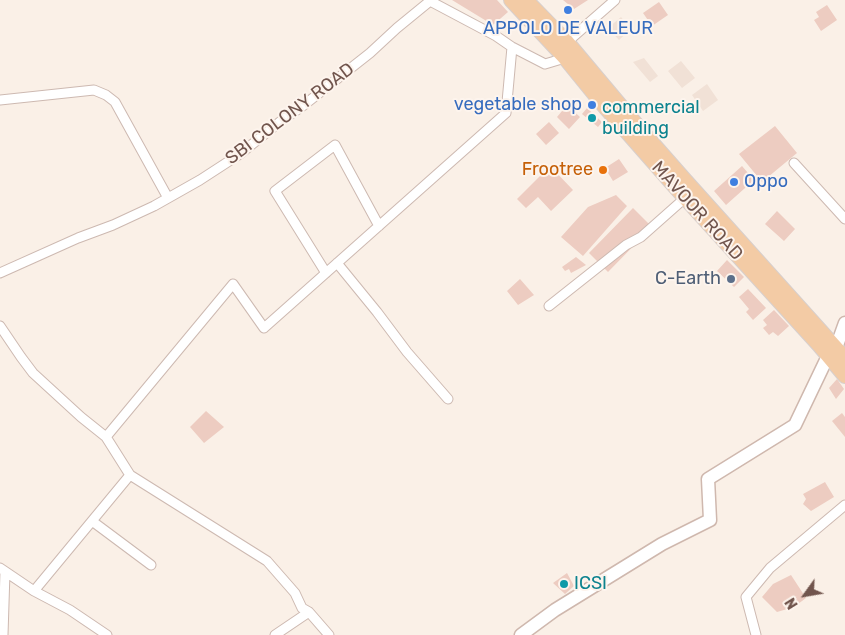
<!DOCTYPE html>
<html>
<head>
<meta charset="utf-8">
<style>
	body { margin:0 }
	#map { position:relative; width:845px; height:635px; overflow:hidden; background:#faf0e7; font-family:Rubik,sans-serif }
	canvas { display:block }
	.north { position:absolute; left:780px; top:570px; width:50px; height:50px; -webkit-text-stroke:4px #fdf4ed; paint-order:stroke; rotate:238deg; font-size:14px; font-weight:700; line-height:20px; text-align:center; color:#71554d }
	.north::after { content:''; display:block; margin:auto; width:18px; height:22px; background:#71554d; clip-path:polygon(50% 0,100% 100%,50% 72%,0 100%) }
</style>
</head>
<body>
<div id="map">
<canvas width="845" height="635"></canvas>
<div class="north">N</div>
</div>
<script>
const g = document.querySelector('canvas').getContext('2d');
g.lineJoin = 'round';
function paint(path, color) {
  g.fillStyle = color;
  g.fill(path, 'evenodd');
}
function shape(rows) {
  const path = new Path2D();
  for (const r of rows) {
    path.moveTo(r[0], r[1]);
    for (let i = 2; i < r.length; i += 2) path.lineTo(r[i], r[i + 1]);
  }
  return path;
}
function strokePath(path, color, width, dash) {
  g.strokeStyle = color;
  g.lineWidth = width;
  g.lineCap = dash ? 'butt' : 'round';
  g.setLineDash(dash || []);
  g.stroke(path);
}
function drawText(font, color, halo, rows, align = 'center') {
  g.font = font + ' Rubik,sans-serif';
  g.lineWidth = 4;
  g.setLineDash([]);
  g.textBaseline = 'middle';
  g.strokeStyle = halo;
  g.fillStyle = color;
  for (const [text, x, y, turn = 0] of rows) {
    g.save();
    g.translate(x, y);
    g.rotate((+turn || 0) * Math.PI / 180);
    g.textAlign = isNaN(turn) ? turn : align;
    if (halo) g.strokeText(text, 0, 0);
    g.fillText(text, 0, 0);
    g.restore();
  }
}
const residential = shape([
	[621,17,631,29,619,40,608,28],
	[644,58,658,76,650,82,633,62],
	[681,61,695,78,682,88,668,71],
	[707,84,718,100,703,111,692,95]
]);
const building = shape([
	[452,0,497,0,508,12,493,25],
	[563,0,588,0,574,9],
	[659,2,668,15,652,26,643,13],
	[827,5,837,20,821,31,814,20,819,17,816,12],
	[567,105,580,117,569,129,557,117],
	[587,108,602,122,598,127,582,114],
	[549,122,559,133,546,145,536,134],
	[775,126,797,153,762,182,739,154],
	[619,159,628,172,613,181,605,168],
	[550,166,573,190,551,211,538,197,526,208,517,199],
	[742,166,754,180,726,205,714,191],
	[616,195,627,206,583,256,561,237,588,207],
	[633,208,652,227,608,272,589,253],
	[777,211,795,229,784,241,765,224],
	[576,257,586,265,571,273,569,269,565,271,562,267],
	[727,260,744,277,734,287,717,271],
	[520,279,534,295,518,305,507,291],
	[748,289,766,308,753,320,746,312,749,309,739,297],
	[774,310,789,326,778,336,773,332,769,335,763,328,767,325,763,320],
	[837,379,844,389,836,399,829,388],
	[206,411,224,427,204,443,190,427],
	[842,413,845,417,845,437,832,421],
	[825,482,834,497,811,511,803,504,806,499,803,494],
	[567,573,574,586,565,594,553,583],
	[791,575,806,598,794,607,777,612,762,597,773,584]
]);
const street = shape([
	[0,100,94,90,106,95,115,102,168,198],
	[794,163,845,219],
	[337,263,377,312,407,352,448,399],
	[0,273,78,238,113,225,154,206,200,180,240,154,281,121,304,105,370,53,397,28,430,1,496,36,512,47,545,64,565,58,567,42,615,0],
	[326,273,275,191,335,145,379,226],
	[549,306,626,245,641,237,685,198],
	[0,326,21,357,33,373,81,417,106,437],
	[92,521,151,565],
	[0,568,34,591,70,610,107,635],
	[34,591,130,475],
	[3,635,5,572],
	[275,635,309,612],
	[329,635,309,612,302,608,295,593,267,561,130,475,106,437,233,284,264,328,506,113,512,47],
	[756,635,746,597,770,568,845,505]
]);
const secondary = shape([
	[521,635,555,610,662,544,710,520,708,479,795,425,828,356,836,348,845,323]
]);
const primary = shape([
	[511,0,565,58,604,106,676,188,819,345,845,376],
	[526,0,567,42,641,130,685,180,845,358]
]);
const markers = [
	[568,10,5,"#3f7fe0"],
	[592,105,5,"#3f7fe0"],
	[592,118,5,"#0f9aa8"],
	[603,170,5,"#e8710a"],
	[734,182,5,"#3f7fe0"],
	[731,279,5,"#5c6f8a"],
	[564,584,5,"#0f9aa8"]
];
const shopNames = [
	["APPOLO DE VALEUR",568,29],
	["vegetable shop",582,105,"right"],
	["Oppo",744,182,"left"]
];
const cultureNames = [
	["commercial",602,108],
	["building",602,129],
	["ICSI",574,584]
];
const streetNames = [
	["SBI COLONY ROAD",290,114,-37],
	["MAVOOR ROAD",697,211,48]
];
const foodNames = [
	["Frootree",593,170]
];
const serviceNames = [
	["C-Earth",721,279]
];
paint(residential, '#f1e1d6');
paint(building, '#edccc1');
strokePath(street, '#cdb9b1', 11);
strokePath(secondary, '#cfb8ae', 15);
strokePath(primary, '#d7cfcd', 16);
strokePath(street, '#fff', 9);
strokePath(secondary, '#fff', 12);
strokePath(primary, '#f3cba5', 14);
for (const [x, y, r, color] of markers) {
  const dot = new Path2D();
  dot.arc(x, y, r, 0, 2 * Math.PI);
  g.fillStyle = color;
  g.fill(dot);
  strokePath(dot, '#fdf4ed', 2);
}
drawText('18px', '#366cbe', '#fdf4ed', shopNames);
drawText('18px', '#0d838f', '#fdf4ed', cultureNames, 'left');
drawText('18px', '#71554d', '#fdf4ed', streetNames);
drawText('18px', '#c56008', '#fdf4ed', foodNames, 'right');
drawText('18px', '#4e5e75', '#fdf4ed', serviceNames, 'right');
</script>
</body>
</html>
